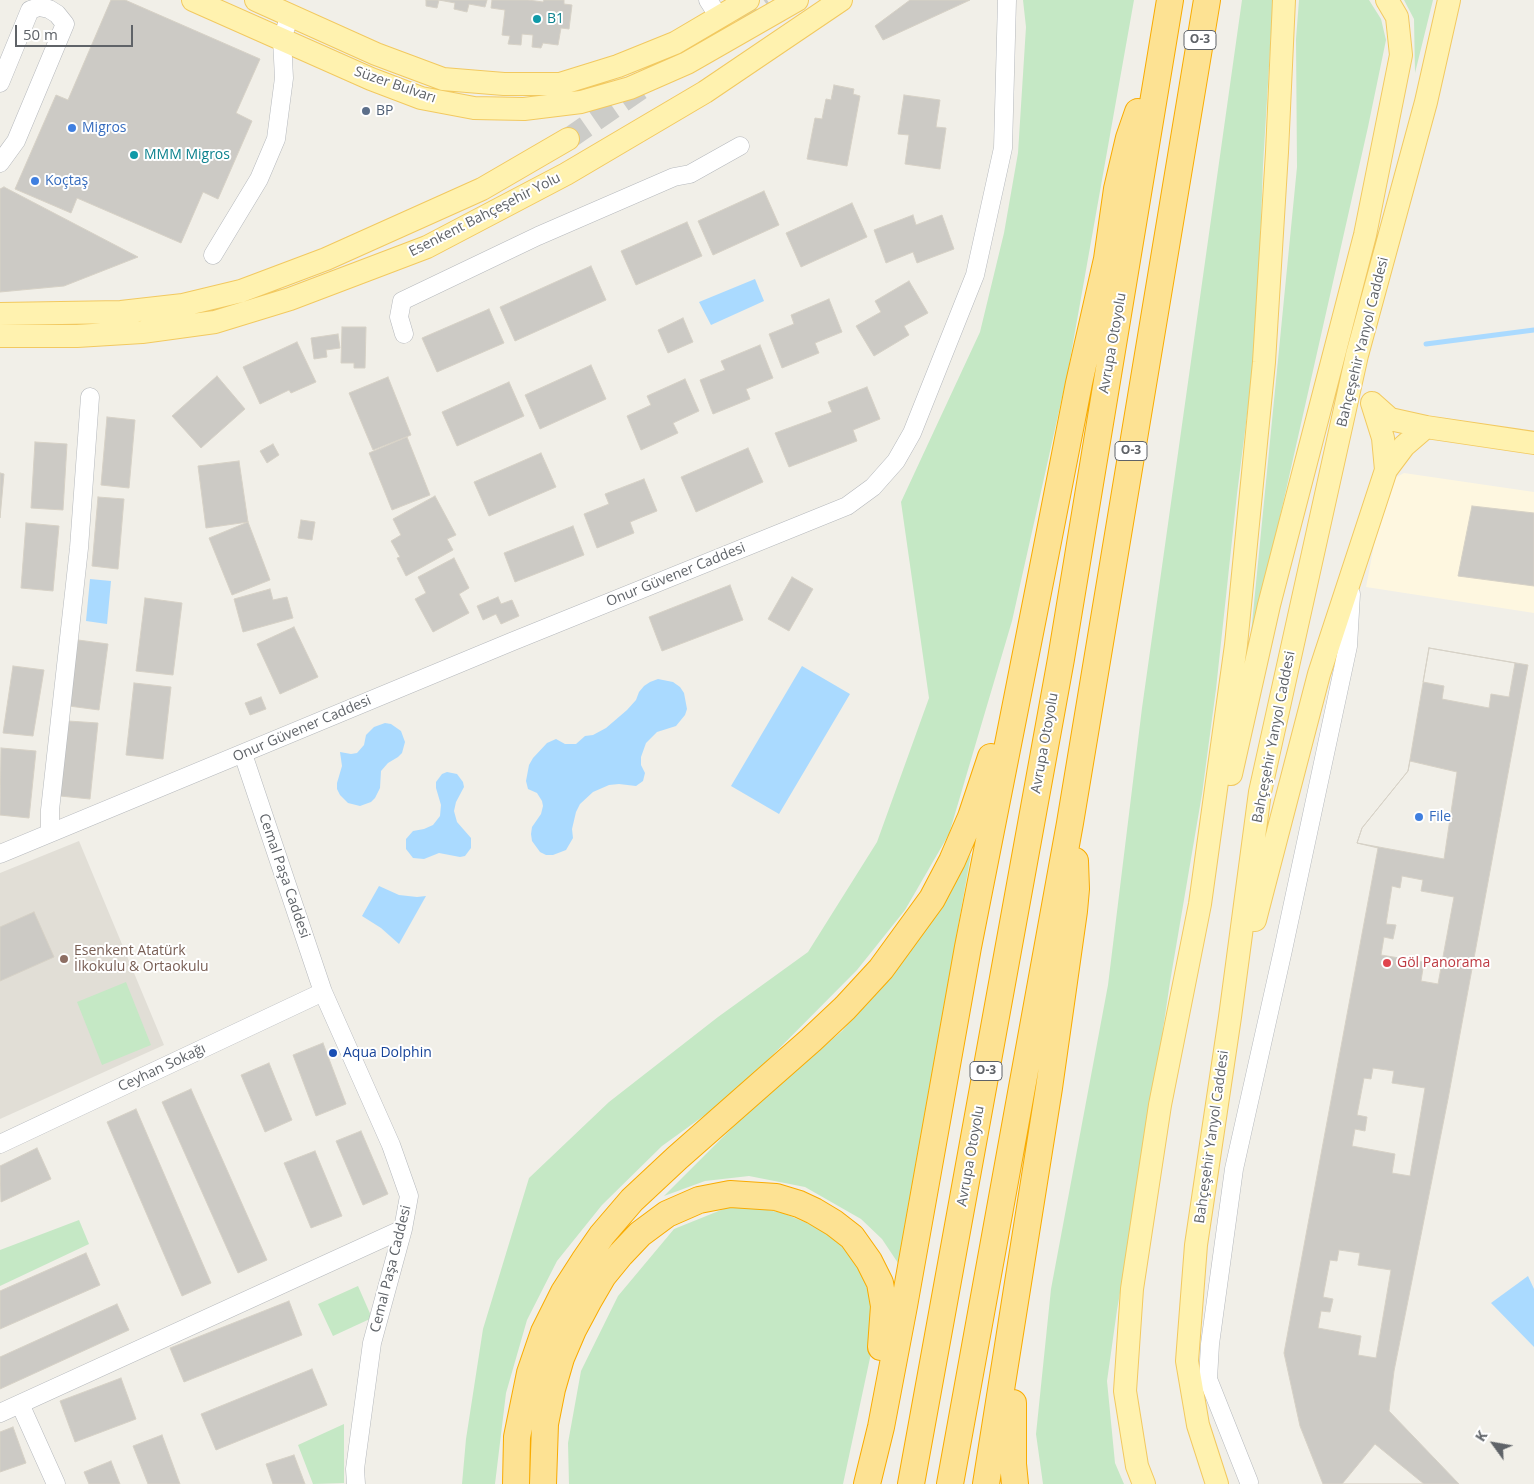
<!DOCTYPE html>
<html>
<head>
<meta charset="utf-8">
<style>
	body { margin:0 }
	#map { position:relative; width:1534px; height:1484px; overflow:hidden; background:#f1efe8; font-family:"Open Sans",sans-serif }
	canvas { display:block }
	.north { position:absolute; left:1469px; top:1419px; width:50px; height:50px; -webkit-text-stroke:4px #fff; paint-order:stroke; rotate:302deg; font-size:14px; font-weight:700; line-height:20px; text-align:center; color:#5f6368 }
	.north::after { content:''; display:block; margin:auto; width:18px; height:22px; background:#5f6368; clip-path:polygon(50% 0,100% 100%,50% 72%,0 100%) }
	.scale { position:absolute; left:15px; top:25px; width:118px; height:22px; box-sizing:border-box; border:2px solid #5f6368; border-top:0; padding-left:6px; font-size:15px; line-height:18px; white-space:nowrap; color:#5f6368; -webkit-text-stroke:4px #fff; paint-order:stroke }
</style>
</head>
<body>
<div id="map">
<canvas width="1534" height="1484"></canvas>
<div class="north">K</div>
<div class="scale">50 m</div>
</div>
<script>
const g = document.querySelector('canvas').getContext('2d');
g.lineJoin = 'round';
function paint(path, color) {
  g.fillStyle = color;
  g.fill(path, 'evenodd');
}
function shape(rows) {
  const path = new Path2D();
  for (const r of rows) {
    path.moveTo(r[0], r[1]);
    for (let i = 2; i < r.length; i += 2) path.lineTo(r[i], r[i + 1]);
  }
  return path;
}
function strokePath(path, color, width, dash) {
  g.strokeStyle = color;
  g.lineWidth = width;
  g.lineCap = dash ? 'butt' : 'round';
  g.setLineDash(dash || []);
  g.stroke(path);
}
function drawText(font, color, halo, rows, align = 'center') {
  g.font = font + ' "Open Sans",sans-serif';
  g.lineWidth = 4;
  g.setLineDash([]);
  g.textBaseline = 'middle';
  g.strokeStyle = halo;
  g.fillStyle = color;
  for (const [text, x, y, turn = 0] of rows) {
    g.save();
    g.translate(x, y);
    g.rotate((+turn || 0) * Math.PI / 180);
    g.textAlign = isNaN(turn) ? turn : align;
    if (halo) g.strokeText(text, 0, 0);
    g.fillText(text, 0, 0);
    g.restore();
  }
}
const commercial = shape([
	[1404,473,1534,492,1534,613,1366,587,1386,483]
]);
const education = shape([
	[79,841,164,1045,0,1119,0,873]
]);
const green = shape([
	[1023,0,1134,0,1068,371,1012,621,949,834,905,910,857,970,734,1094,662,1146,602,1205,557,1261,527,1320,506,1393,495,1484,462,1484,466,1439,483,1329,529,1178,609,1102,718,1017,808,952,877,842,929,698,901,502,980,332,1004,233,1018,153,1026,27],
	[1242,0,1273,0,1263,165,1257,336,1237,494,1216,689,1202,794,1170,982,1146,1144,1117,1310,1107,1381,1115,1463,1124,1484,1043,1484,1036,1434,1051,1289,1108,985,1142,708],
	[1299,0,1369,0,1381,19,1386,40,1368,127,1249,654,1297,167,1296,39],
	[1404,0,1433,0,1415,73,1414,19],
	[971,854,898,1263,882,1239,861,1219,805,1187,749,1176,705,1181,664,1196,757,1103,842,1031,899,965],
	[126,982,151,1045,102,1065,77,1002],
	[736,1204,783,1213,821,1229,844,1245,862,1274,874,1308,873,1344,843,1484,569,1484,568,1443,581,1371,618,1296,674,1229],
	[79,1220,89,1244,0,1286,0,1250],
	[358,1286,372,1318,333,1336,318,1304],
	[344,1424,344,1483,313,1484,298,1445]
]);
const water = shape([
	[755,279,764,301,711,325,699,302],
	[90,579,111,581,107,624,86,621],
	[802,666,850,694,779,814,731,786],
	[658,679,673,682,680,687,684,693,687,709,685,715,676,726,657,732,646,743,641,757,641,765,645,773,643,781,636,786,619,784,609,785,593,792,580,804,576,812,572,829,573,838,566,850,553,855,546,855,540,852,532,841,531,834,532,827,541,814,543,806,542,801,537,793,528,789,526,781,529,765,533,758,547,743,556,739,565,744,576,744,585,736,593,735,606,728,627,710,636,700,639,692,644,686,650,682],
	[385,723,391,724,401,731,405,742,402,753,398,757,388,763,381,771,380,788,375,798,371,802,360,806,348,803,340,795,337,789,337,783,342,766,340,752,351,754,357,753,364,745,366,735,374,727],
	[447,772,457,774,463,782,464,787,456,802,454,811,457,822,471,838,471,848,465,856,460,857,439,853,424,859,413,858,406,849,406,839,413,831,424,829,433,825,440,816,441,805,436,788,436,782,442,774],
	[379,886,399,895,417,897,426,896,399,944,381,928,362,916],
	[1528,1276,1534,1289,1534,1347,1491,1303]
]);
const stream = shape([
	[1426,344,1534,330]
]);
const building = shape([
	[111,0,125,0,260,59,236,113,252,121,218,199,203,192,181,243,77,198,71,213,15,189,56,95,68,100,111,0],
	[426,0,439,0,437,8,426,6,426,0],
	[439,0,487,0,485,7,469,4,467,12,454,9,455,3,439,0],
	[492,0,528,0,543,2,544,0,564,0,564,4,572,5,569,29,561,28,558,45,543,43,541,48,532,47,533,35,522,34,521,45,508,44,510,36,502,35,505,10,491,8,492,0],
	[910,0,970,0,883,40,875,26,910,0],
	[834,85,854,89,853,94,860,96,847,166,807,159,815,118,822,119,826,99,831,100,834,85],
	[904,95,940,100,936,127,946,128,940,169,905,164,909,135,898,134,904,95],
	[4,187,138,257,64,286,0,292,0,189,4,187],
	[764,191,779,225,713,255,698,221,764,191],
	[852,203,867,237,801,267,786,233,852,203],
	[913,215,916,225,942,215,954,249,917,263,913,252,886,263,874,230,913,215],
	[687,222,702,256,636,285,621,251,687,222],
	[591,266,606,300,515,341,500,307,591,266],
	[909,281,928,313,904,326,909,335,874,356,856,326,881,312,875,301,909,281],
	[829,299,842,332,815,343,819,353,782,368,769,334,794,324,791,315,829,299],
	[489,309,504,343,437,372,422,338,489,309],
	[683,318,693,342,668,353,658,330,683,318],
	[342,327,366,327,365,368,354,368,354,363,341,363,342,327],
	[338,334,340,348,326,350,327,357,314,359,311,338,338,334],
	[297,342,316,382,291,393,289,390,260,404,243,367,297,342],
	[760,345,773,378,746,389,750,399,713,414,700,380,725,370,721,361,760,345],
	[591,365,606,399,540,429,525,395,591,365],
	[217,376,245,409,201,448,172,416,217,376],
	[388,377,411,435,373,450,349,393,388,377],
	[685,379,699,411,673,423,678,433,641,450,627,416,651,405,647,396,685,379],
	[509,382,524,416,457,446,442,412,509,382],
	[867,387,880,419,853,430,857,441,789,467,775,433,832,412,828,402,867,387],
	[107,417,135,420,129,488,101,485,107,417],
	[407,437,430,495,392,510,369,453,407,437],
	[35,442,67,444,63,510,31,508,35,442],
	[273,444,279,455,267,463,260,451,273,444],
	[748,448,763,482,696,512,681,477,748,448],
	[541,453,556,487,489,516,474,482,541,453],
	[239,461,248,522,206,528,198,466,239,461],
	[0,473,4,474,0,518,0,473],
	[644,479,657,511,630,522,634,533,597,548,584,514,609,504,605,494,644,479],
	[435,496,456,535,447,539,453,550,406,576,397,558,400,557,391,541,401,535,393,519,435,496],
	[98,497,124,499,118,569,92,566,98,497],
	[1472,506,1534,513,1534,586,1458,576,1472,506],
	[301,520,315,522,312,540,298,538,301,520],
	[248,522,270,580,232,595,209,538,248,522],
	[26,523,59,526,53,591,21,588,26,523],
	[573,526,584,555,515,582,504,553,573,526],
	[454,558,469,588,459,594,469,613,433,632,415,599,426,593,418,577,454,558],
	[792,577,813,589,789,631,768,619,792,577],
	[730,585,743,620,662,651,649,617,730,585],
	[270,589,273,600,287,597,293,618,243,632,234,599,270,589],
	[498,597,501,604,512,600,519,616,501,624,496,614,483,620,477,606,498,597],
	[145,598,182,603,173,675,136,671,145,598],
	[294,627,318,677,280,694,257,644,294,627],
	[78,640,108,644,99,710,69,706,78,640],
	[1429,648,1528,665,1448,1099,1394,1371,1389,1411,1459,1484,1323,1484,1300,1426,1284,1353,1378,848,1357,843,1362,828,1408,771,1429,648],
	[1429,648,1515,663,1509,697,1491,694,1489,708,1442,699,1444,686,1423,682,1429,648],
	[13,666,44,670,33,736,3,733,13,666],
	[134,683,171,687,163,759,126,755,134,683],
	[261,697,266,709,250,715,245,703,261,697],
	[68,721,98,723,90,799,60,796,68,721],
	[1,748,36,751,29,818,0,815,1,748],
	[1410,761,1457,772,1444,859,1357,843,1362,828,1408,771,1410,761],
	[1402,876,1423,880,1421,891,1454,897,1438,984,1421,981,1424,962,1381,955,1384,937,1393,939,1396,925,1386,924,1392,886,1400,888,1402,876],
	[34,912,54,957,0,981,0,927,34,912],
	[323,1043,346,1104,316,1116,293,1055,323,1043],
	[269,1063,292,1120,265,1132,241,1075,269,1063],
	[1373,1068,1394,1071,1392,1083,1425,1088,1410,1176,1392,1173,1395,1154,1352,1146,1355,1129,1365,1131,1367,1117,1357,1115,1364,1078,1371,1079,1373,1068],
	[191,1089,267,1260,238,1273,162,1102,191,1089],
	[136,1109,211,1283,182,1296,107,1122,136,1109],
	[361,1131,388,1194,363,1205,336,1141,361,1131],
	[37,1148,51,1179,1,1202,0,1166,37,1148],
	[315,1151,342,1216,311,1228,284,1163,315,1151],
	[1339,1250,1360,1253,1358,1265,1391,1270,1376,1358,1358,1355,1361,1336,1318,1328,1321,1311,1330,1312,1333,1299,1323,1297,1330,1260,1337,1261,1339,1250],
	[86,1253,100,1285,0,1329,0,1291,86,1253],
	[289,1301,302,1335,184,1382,170,1348,289,1301],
	[117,1304,129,1330,0,1389,0,1357,117,1304],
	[312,1369,327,1405,216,1450,201,1414,312,1369],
	[121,1378,136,1419,75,1442,60,1401,121,1378],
	[13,1427,26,1463,0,1472,0,1432,13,1427],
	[162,1435,180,1484,148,1484,133,1446,162,1435],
	[1375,1444,1424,1484,1342,1484,1375,1444],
	[294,1455,305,1484,273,1484,266,1464,294,1455],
	[111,1461,120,1484,89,1484,84,1472,111,1461]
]);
const majorTunnel = shape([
	[711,40,767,0],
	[568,139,646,85]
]);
const minor = shape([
	[708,0,719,17],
	[0,83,30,10,39,7,49,9,57,14,65,24,16,141,0,163],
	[213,255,259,179,276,139,284,78,282,39,290,15],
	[404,334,399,317,402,301,538,236,674,177,690,174,740,146],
	[243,754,323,992,391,1145,409,1196,403,1229,372,1343,355,1469,356,1484],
	[50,833,50,810,79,548,90,397],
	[0,854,511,642,847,506,873,487,896,461,912,433,975,275,1003,148,1007,0],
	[0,1144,323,992],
	[20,1404,56,1484],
	[0,1413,403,1229],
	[1249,1482,1208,1379,1210,1344,1234,1169,1283,950,1348,646,1351,594]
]);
const major = shape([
	[193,0,371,79,421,98,474,108,524,109,581,102,630,88,687,63,797,0],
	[256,0,376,54,443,79,504,84,560,84,618,66,675,43,748,0],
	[0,314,121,312,183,305,241,291,326,259,482,189,568,139],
	[0,336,77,336,142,332,215,322,290,299,427,247,566,174,705,92,841,0],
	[1372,403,1383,438,1386,470],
	[1426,427,1534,443],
	[1231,774,1269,605,1365,235,1401,55,1397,17,1387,0],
	[1255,920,1319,674,1386,470,1404,446,1426,427,1390,419,1372,403],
	[1144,1484,1137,1466,1125,1391,1132,1289,1160,1105,1200,904,1236,645,1264,362,1277,152,1284,0],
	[1217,1484,1198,1425,1187,1361,1196,1245,1230,1017,1260,792,1357,355,1426,102,1449,0]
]);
const highway = shape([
	[1013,1403,1013,1464,1015,1484],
	[516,1484,517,1437,530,1373,544,1332,564,1292,584,1261,602,1235,632,1200,677,1158,811,1040,845,1008,881,969,932,899,952,861,971,817,991,757],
	[543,1484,545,1424,552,1389,561,1358,573,1330,589,1300,603,1276,621,1254,640,1234,667,1214,699,1200,730,1194,776,1197,799,1204,814,1211,834,1223,852,1237,869,1261,880,1283,884,1306,881,1347],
	[867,1484,881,1427,904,1306,968,947,1043,567,1079,383,1107,259,1117,189,1129,138,1138,112],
	[911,1484,1061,659,1170,0],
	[950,1484,1070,823,1207,0],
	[986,1484,1049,1088,1074,911,1076,889,1075,861]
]);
const markers = [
	[537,19,5,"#0f9aa8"],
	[366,111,5,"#5c6f8a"],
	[72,128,5,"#3f7fe0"],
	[134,155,5,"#0f9aa8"],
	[35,181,5,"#3f7fe0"],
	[1419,817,5,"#3f7fe0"],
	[64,959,5,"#8d6e63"],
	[1387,963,5,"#e0444e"],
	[333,1053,5,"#1a4fb4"]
];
const shields = [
	[1200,40,32],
	[1131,451,32],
	[986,1071,32]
];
const shieldNames = [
	["O-3",1200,40],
	["O-3",1131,451],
	["O-3",986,1071]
];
const cultureNames = [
	["B1",547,19],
	["MMM Migros",144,155]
];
const streetNames = [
	["Süzer Bulvarı",395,85,19],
	["Esenkent Bahçeşehir Yolu",485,215,-27],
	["Bahçeşehir Yanyol Caddesi",1363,342,-76],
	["Avrupa Otoyolu",1113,343,-80],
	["Onur Güvener Caddesi",676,575,-22],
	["Onur Güvener Caddesi",302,729,-23],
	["Bahçeşehir Yanyol Caddesi",1274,737,-79],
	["Avrupa Otoyolu",1045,743,-80],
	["Cemal Paşa Caddesi",284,876,71],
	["Ceyhan Sokağı",162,1068,-25],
	["Bahçeşehir Yanyol Caddesi",1212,1137,-82],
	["Avrupa Otoyolu",971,1156,-80],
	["Cemal Paşa Caddesi",391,1269,-76]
];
const serviceNames = [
	["BP",376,111]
];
const shopNames = [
	["Migros",82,128],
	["Koçtaş",45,181],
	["File",1429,817]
];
const educationNames = [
	["Esenkent Atatürk",74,951],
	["İlkokulu & Ortaokulu",74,967]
];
const healthNames = [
	["Göl Panorama",1397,963]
];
const transitNames = [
	["Aqua Dolphin",343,1053]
];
paint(commercial, '#fef7e0');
paint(education, '#e1ded6');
paint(green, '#c5e8c5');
paint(water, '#aadaff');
strokePath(stream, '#aadaff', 5);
paint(building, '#cccac5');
strokePath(building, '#d6d1c6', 1);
strokePath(majorTunnel, '#ccccc8', 22, [22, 11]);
strokePath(minor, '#b5b8bc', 19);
strokePath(major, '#f2c960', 24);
strokePath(highway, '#f9ab00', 28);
strokePath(minor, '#fff', 18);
strokePath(major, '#fff2af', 22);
strokePath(highway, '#fde293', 26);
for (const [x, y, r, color] of markers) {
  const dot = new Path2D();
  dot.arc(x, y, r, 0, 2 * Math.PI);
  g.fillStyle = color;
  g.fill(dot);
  strokePath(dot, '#fff', 2);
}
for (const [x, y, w] of shields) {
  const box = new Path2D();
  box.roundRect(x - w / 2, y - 9.5, w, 19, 4);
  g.fillStyle = '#fff';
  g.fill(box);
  strokePath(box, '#5f6368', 1);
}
drawText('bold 12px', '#5f6368', null, shieldNames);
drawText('14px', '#0d838f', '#fff', cultureNames, 'left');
drawText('14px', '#5f6368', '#fff', streetNames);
drawText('14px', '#4e5e75', '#fff', serviceNames, 'left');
drawText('14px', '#366cbe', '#fff', shopNames, 'left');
drawText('14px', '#785e54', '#fff', educationNames, 'left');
drawText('14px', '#be3a42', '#fff', healthNames, 'left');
drawText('14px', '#164399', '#fff', transitNames, 'left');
</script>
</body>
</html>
